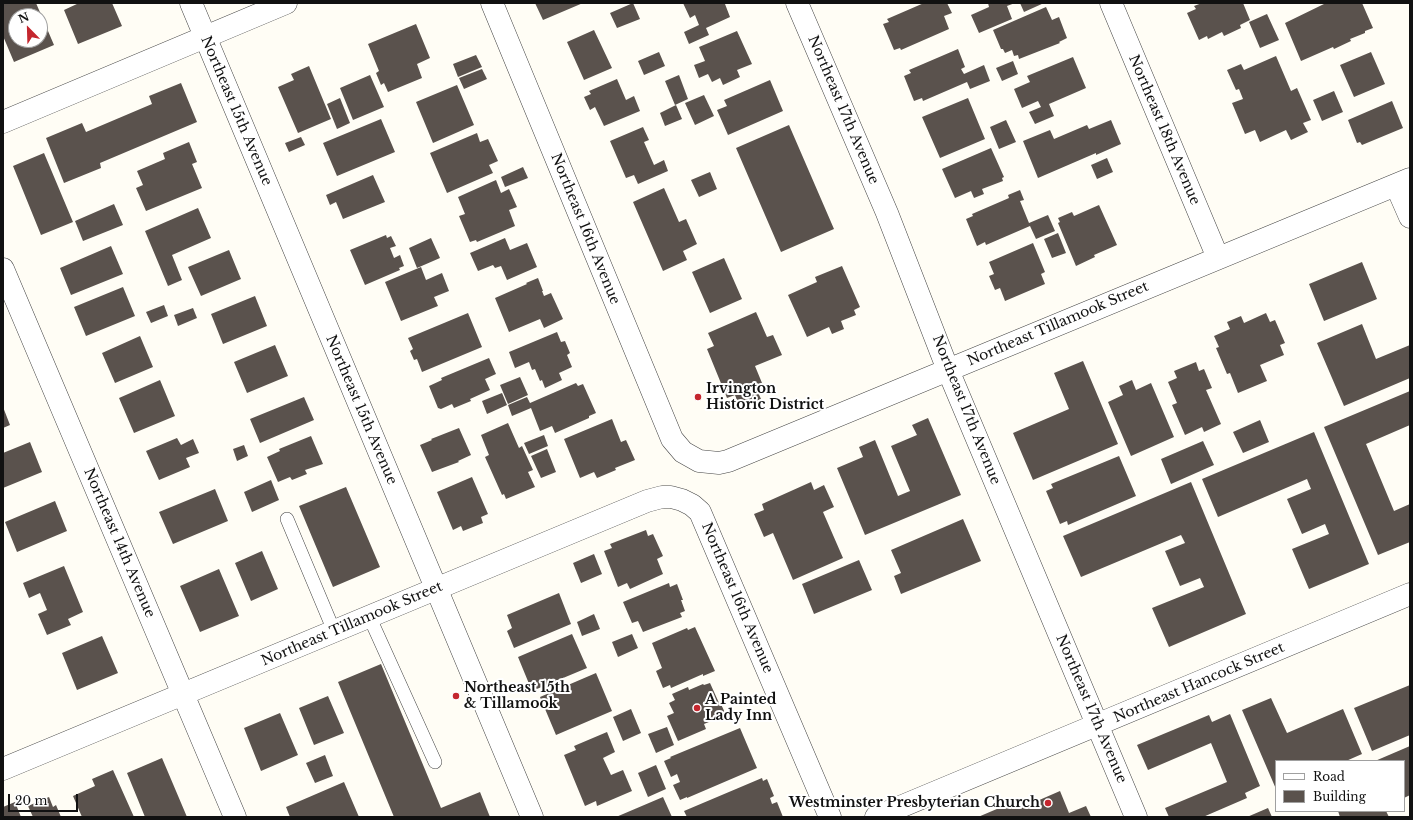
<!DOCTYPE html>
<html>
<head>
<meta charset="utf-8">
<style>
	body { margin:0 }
	#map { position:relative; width:1413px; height:820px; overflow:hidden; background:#fffdf5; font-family:"Libre Baskerville",serif }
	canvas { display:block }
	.frame { position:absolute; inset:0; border:4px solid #111; pointer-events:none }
	.legend { position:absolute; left:1275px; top:760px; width:130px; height:52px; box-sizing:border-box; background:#fff; border:1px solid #a0a0a0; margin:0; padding:5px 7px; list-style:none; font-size:12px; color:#111 }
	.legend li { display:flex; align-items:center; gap:8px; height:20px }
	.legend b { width:20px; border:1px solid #a0a0a0 }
	.north { position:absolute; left:8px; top:8px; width:40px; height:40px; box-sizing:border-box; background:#fff; border:1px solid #a0a0a0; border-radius:50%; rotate:337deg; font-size:11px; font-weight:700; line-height:16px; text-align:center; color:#111 }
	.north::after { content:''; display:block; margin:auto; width:14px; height:18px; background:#c4262e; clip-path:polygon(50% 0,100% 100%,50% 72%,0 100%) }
	.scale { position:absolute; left:8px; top:794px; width:70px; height:18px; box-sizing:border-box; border:2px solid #111; border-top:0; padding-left:5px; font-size:12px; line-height:14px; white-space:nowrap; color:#111; -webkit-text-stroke:3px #fff; paint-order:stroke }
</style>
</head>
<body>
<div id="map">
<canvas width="1413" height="820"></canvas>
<div class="frame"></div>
<ul class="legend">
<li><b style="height:5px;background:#fff"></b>Road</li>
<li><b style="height:11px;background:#5a524d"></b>Building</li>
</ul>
<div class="north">N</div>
<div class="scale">20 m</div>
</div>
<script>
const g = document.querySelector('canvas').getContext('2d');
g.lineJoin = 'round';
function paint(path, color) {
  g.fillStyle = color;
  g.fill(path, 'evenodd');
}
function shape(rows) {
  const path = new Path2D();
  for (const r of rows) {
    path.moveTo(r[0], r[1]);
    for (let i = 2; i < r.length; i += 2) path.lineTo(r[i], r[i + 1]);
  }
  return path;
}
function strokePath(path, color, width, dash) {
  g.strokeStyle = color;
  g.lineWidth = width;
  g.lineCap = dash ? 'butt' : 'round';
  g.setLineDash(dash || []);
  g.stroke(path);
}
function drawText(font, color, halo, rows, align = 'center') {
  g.font = font + ' "Libre Baskerville",serif';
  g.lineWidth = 4;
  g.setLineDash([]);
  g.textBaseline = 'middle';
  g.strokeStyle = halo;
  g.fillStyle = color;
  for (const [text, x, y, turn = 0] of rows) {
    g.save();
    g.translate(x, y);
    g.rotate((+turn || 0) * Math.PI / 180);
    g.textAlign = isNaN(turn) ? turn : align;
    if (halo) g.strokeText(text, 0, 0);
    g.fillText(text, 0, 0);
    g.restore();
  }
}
const building = shape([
	[3,3,36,3,54,45,14,62,3,36],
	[16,16,40,16,40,40,16,40],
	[79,3,112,3,122,26,78,44,64,10],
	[535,3,583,3,543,20],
	[633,3,640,19,617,28,610,13],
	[683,3,727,3,725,4,730,17,706,28,709,35,689,44,684,32,699,25,695,15,690,18],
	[924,3,947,3,952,13,944,16,949,29,901,50,900,48,894,50,883,24,889,22,887,19],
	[988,3,1015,3,1007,6,1012,19,979,33,971,15,989,7],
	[1020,3,1044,3,1024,12],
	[1202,3,1243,3,1250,20,1240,25,1241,28,1224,36,1222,32,1208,39,1207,36,1199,40,1187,13,1196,9,1194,6],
	[1326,3,1362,3,1373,28,1365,31,1365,33,1350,39,1351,41,1334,49,1333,47,1301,61,1285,23],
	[1046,7,1052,20,1059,17,1067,38,1059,42,1060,43,1019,59,1018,55,1014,56,1012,50,1005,53,1003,49,1001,49,993,30],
	[1267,14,1279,40,1260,48,1249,22],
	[416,24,430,58,417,64,422,78,388,92,384,83,381,85,376,73,379,71,368,44],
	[594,30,612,68,584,80,567,42],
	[737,31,752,64,737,70,740,77,723,85,720,78,712,82,708,74,699,78,694,65,705,61,699,47],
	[958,49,965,67,961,69,964,74,984,65,990,81,970,89,967,82,923,101,922,98,914,101,904,76,911,73,909,70],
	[659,52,665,66,644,75,638,61],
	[1371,52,1385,84,1354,97,1340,65],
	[476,55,482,67,458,77,453,64],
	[1276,56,1291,91,1297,88,1311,120,1303,123,1308,132,1291,140,1286,130,1260,142,1255,130,1245,134,1232,103,1243,99,1239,89,1236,90,1227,70,1241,64,1244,70],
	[1073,57,1086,88,1049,104,1054,116,1035,124,1029,112,1041,107,1038,101,1022,108,1014,89,1030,82,1027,76],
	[1013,61,1018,74,1002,81,996,68],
	[309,66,331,119,298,133,278,87,294,80,291,74],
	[482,69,487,79,464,89,459,78],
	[370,75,384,107,353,120,340,88],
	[679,75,688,99,675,105,665,81],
	[617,79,626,100,634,96,640,111,604,126,595,107,590,110,584,97,591,94,589,91],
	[770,80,783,111,728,135,717,110,727,106,724,100],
	[181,83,197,122,100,163,101,168,64,183,46,138,82,123,86,132,152,104,149,96],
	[457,85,474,125,433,143,416,102],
	[1334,91,1343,112,1322,121,1313,100],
	[704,95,714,116,695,125,685,103],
	[340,98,350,123,337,129,327,104],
	[968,98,985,139,940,158,922,117],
	[1392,101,1403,128,1362,145,1360,142,1357,143,1348,120],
	[676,105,682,119,665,126,660,113],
	[381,119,395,152,337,176,323,143],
	[1006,120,1016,142,999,149,990,127],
	[1111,120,1121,144,1096,155,1096,153,1038,178,1023,141,1050,130,1054,139,1087,125,1089,129],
	[789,125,834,229,781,252,736,148],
	[643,127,649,140,644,142,654,165,664,160,668,171,638,184,634,175,626,178,610,141],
	[477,133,480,142,488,139,498,161,489,165,493,173,447,193,430,153],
	[301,137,305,145,289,152,285,143],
	[189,142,197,162,192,164,202,188,146,211,136,188,143,185,137,171,165,159,163,153],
	[991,148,1004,177,1002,178,1003,181,982,189,984,194,974,198,971,191,955,198,942,169],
	[44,153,73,222,41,235,13,166],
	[1107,158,1113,172,1097,179,1091,165],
	[523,167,528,178,505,187,501,177],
	[710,172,717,189,699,197,691,180],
	[373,175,385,202,343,219,336,202,330,205,326,195],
	[496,180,501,193,509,189,517,207,509,210,515,226,477,242,476,240,470,242,459,216,465,214,458,197],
	[664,188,679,222,686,219,697,244,683,251,687,260,663,271,633,202],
	[1020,190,1024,200,1020,201,1029,223,1048,215,1055,231,1036,239,1030,226,986,245,985,242,977,246,966,219,973,216,972,214,1009,198,1008,195],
	[114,204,123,225,83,241,75,221],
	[1099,205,1117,245,1094,255,1095,257,1076,266,1058,223,1060,222,1058,218,1072,212,1074,216],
	[198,208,211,238,172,255,182,280,168,286,145,231],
	[1058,233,1066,253,1052,258,1044,239],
	[386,235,387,238,391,236,396,246,390,248,394,258,400,255,404,266,399,268,400,270,365,285,350,250],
	[431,238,440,258,417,268,409,248],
	[505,238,510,250,527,243,537,267,507,280,501,266,495,268,493,265,478,271,470,253],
	[1033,243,1045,272,1041,274,1045,284,1005,301,1000,288,995,290,989,276,994,274,989,262],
	[111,246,123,274,71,295,60,268],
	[229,250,241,279,201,296,188,267],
	[724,258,742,299,710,313,692,272],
	[1362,262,1377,299,1324,321,1309,284],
	[842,266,860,307,854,310,856,315,841,321,844,329,832,334,829,327,807,337,788,295,817,282,815,277],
	[421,267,426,280,442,273,449,291,434,297,438,306,401,321,385,282],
	[538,278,543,291,542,291,544,296,551,293,563,319,544,328,540,319,509,332,495,298,527,284,526,283],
	[123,287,135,316,86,336,74,307],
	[255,296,267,326,223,344,211,314],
	[164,305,168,316,151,323,146,312],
	[193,308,197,318,178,326,174,315],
	[756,312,767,337,773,335,782,355,755,366,762,383,755,386,761,399,740,408,735,395,727,398,707,349,714,346,708,333],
	[468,313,482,347,422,372,417,359,414,360,410,351,413,349,408,338],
	[1266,313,1270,322,1275,320,1285,343,1280,345,1284,355,1260,365,1267,381,1238,393,1230,373,1227,374,1216,348,1219,347,1214,336,1230,329,1227,322,1241,316,1244,323],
	[1362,324,1376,359,1410,345,1410,378,1344,406,1317,343],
	[557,332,561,342,565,341,570,353,567,355,572,367,559,373,562,380,545,388,542,380,540,381,535,369,532,370,529,362,515,368,509,352],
	[140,336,153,367,115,383,102,353],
	[275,345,288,376,247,393,234,362],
	[489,358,496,374,485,379,490,390,470,399,471,401,454,408,452,404,441,409,438,408,429,386,442,380,441,378],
	[1083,361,1118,444,1033,480,1013,433,1069,409,1054,373],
	[1196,362,1199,371,1204,369,1212,388,1206,390,1221,424,1204,432,1202,427,1185,435,1172,405,1177,403,1168,382,1177,378,1174,371],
	[520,377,528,395,508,404,500,385],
	[160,380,175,416,134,433,119,398],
	[1132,380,1136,390,1151,383,1174,437,1131,456,1108,402,1123,395,1119,386],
	[576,383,578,386,583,384,596,413,589,416,589,418,555,433,552,426,540,431,531,408,512,416,508,405,527,397,530,403],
	[1410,391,1410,425,1366,444,1394,511,1410,504,1410,542,1378,555,1324,427],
	[502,393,507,405,487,414,482,401],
	[304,397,314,420,260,443,250,419],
	[3,407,10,425,3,428],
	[928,418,961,495,865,535,837,468,863,457,859,447,875,440,898,496,910,491,891,446,917,435,912,425],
	[612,419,621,442,626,440,635,460,615,468,616,470,597,478,594,472,580,478,564,439],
	[1260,420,1269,442,1243,453,1233,432],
	[508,423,519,448,522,446,533,470,528,472,535,487,506,499,504,494,502,495,485,457,489,455,481,435],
	[459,428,471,455,458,461,459,462,432,472,420,445,432,440,431,439],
	[1314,432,1369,564,1309,589,1292,549,1329,534,1325,524,1302,534,1287,499,1311,489,1307,479,1218,517,1202,479],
	[544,435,548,446,529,454,524,443],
	[311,436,323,464,305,470,307,474,292,480,290,477,278,482,267,457,280,451,279,449],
	[177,438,181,445,193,439,199,453,186,458,190,467,159,480,146,451],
	[1203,441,1214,465,1171,484,1161,459],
	[30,442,42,472,3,488,3,453],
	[244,445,248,456,237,461,233,449],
	[547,449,556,472,541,478,531,456],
	[1119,456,1136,496,1068,525,1067,521,1060,524,1046,491,1053,488,1051,484],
	[472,477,488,514,481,517,483,523,463,531,461,526,453,530,437,492],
	[271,480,279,500,252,512,244,492],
	[811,482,814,490,824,485,834,507,823,512,843,558,793,580,773,533,764,537,754,514,764,510,762,504],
	[1191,482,1246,614,1169,647,1152,608,1204,587,1200,578,1180,586,1165,551,1185,543,1181,535,1081,577,1063,536],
	[346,487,380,567,333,587,299,506],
	[215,489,228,521,173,544,159,512],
	[55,501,67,531,17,552,5,522],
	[963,519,981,561,901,594,894,576,901,573,891,550],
	[646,530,648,536,653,534,663,556,657,559,663,574,630,589,627,583,618,587,604,551,612,548,610,544],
	[262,551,278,589,251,601,235,563],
	[594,554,602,574,581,583,573,563],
	[859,560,872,590,814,614,802,584],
	[64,566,83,612,68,619,71,625,47,635,38,614,47,610,40,593,29,598,23,583],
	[219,569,239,616,200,632,180,586],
	[669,583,670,587,677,584,683,600,681,600,685,611,680,613,682,617,643,632,638,621,632,623,623,602],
	[559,593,571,624,514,648,507,631,512,628,507,615],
	[594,614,600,629,582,636,577,622],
	[695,627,715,671,703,676,703,674,671,688,670,685,663,688,656,671,662,668,652,643,687,628,688,630],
	[572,634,587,668,532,691,518,657],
	[632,634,638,648,618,657,612,642],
	[102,636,118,673,77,690,62,653],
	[381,664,441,808,480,792,490,817,394,817,338,682],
	[596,673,612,711,556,735,540,697],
	[710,683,719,703,720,702,726,715,704,724,706,729,678,741,667,716,674,713,669,703,675,700,672,694,688,687,689,690,703,684,704,685],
	[1410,685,1410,735,1372,751,1354,708],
	[328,696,344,733,314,745,299,708],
	[1271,698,1287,733,1343,709,1362,754,1346,761,1276,761,1276,789,1242,710],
	[631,709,641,733,623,741,613,717],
	[280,713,298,755,261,771,244,728],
	[1230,714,1260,786,1245,793,1247,798,1203,817,1169,817,1165,808,1227,782,1211,743,1148,770,1137,745,1209,715,1212,722],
	[667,727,674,745,656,753,648,734],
	[740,728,757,768,687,798,687,797,680,800,673,785,680,782,677,774,671,777,664,761,671,758,670,757],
	[607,732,615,752,603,758,611,775,623,770,632,791,597,806,596,801,585,806,564,755,576,750,574,746],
	[1410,746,1410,795,1404,798,1404,761,1375,761],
	[325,755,333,776,315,783,306,763],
	[162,758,187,817,145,817,127,773],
	[656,765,666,789,648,797,638,773],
	[113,770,134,817,82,817,73,796,95,786,92,779],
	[762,778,763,781,767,779,774,796,770,798,772,804,777,802,783,817,687,817,684,811],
	[344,782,359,817,290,817,286,807],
	[1060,791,1069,813,1086,806,1091,817,978,817,1018,800,1021,808],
	[49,797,53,807,56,805,61,817,33,817,28,806],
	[663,797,672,817,616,817],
	[15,802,21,817,3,817,3,807],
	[1268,808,1272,817,1247,817],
	[1338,811,1386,811,1389,817,1340,817]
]);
const service = shape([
	[287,519,334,631],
	[369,616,435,762]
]);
const minor = shape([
	[492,3,672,439,683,452,699,461,719,463,728,461,1410,179],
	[797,3,887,213,948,370,1136,817],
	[1111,3,1218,258],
	[3,122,286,3],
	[1396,185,1410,217],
	[3,269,235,817],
	[3,769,647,501,662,497,671,497,682,500,692,505,700,512,830,817],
	[876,817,1410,594]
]);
const tertiary = shape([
	[191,3,532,817]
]);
const markers = [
	[698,397,4,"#c4262e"],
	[456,696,4,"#c4262e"],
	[697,708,4,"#c4262e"],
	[1048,803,4,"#c4262e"]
];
const streetNames = [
	["Northeast 17th Avenue",843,110,67],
	["Northeast 15th Avenue",236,111,67],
	["Northeast 18th Avenue",1164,130,67],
	["Northeast 16th Avenue",585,229,68],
	["Northeast Tillamook Street",1058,324,-23],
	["Northeast 15th Avenue",361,410,67],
	["Northeast 17th Avenue",966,410,68],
	["Northeast 14th Avenue",119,543,67],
	["Northeast 16th Avenue",737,598,67],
	["Northeast Tillamook Street",352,624,-23],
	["Northeast Hancock Street",1199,683,-23],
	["Northeast 17th Avenue",1091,709,67]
];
const poiNames = [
	["Irvington",706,389],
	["Historic District",706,405],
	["Northeast 15th",464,688],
	["& Tillamook",464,704],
	["A Painted",705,700],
	["Lady Inn",705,716],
	["Westminster Presbyterian Church",1040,803,"right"]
];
paint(building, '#5a524d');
strokePath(service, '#444', 14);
strokePath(minor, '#444', 23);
strokePath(tertiary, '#444', 23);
strokePath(service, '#fff', 13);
strokePath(minor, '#fff', 22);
strokePath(tertiary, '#fff', 22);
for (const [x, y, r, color] of markers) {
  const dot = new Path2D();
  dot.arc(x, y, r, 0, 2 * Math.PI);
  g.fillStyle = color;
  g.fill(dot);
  strokePath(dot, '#fff', 1.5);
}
drawText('14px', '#111', '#fff', streetNames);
drawText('bold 14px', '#111', '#fff', poiNames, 'left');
</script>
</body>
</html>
